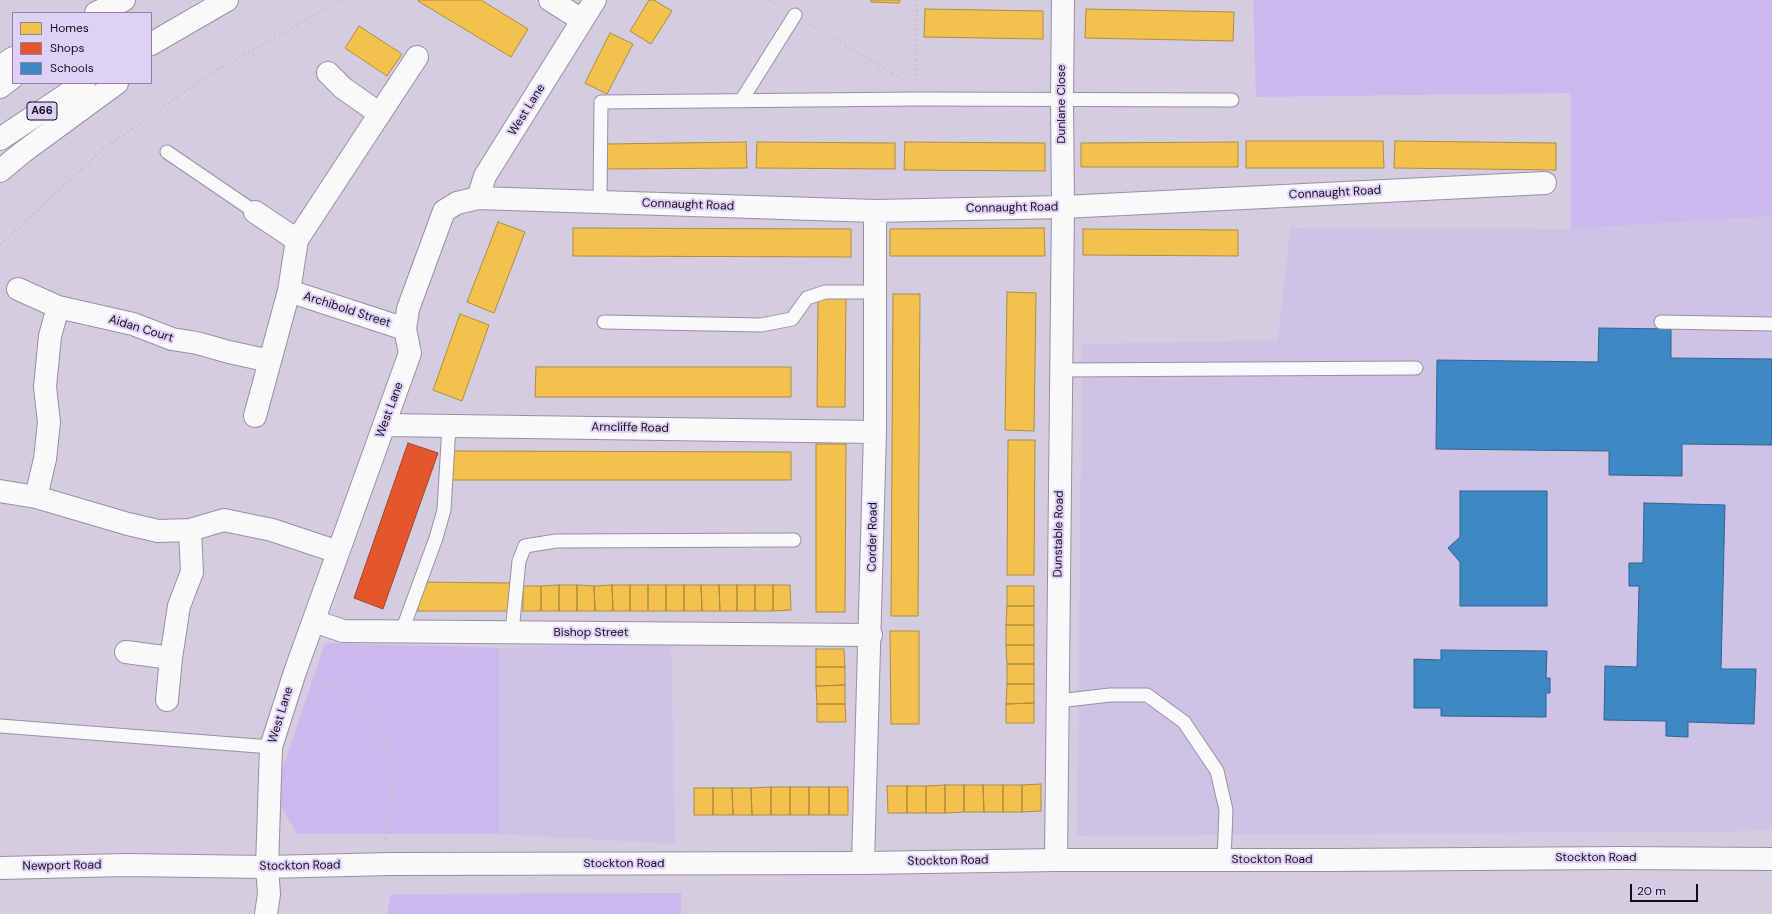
<!DOCTYPE html>
<html>
<head>
<meta charset="utf-8">
<style>
	body { margin:0 }
	#map { position:relative; width:1772px; height:914px; overflow:hidden; background:#d4cde2; font-family:"DM Sans",sans-serif }
	canvas { display:block }
	.legend { position:absolute; left:12px; top:12px; width:140px; height:72px; box-sizing:border-box; background:#ddd1f8; border:1px solid #8b829e; margin:0; padding:5px 7px; list-style:none; font-size:12px; color:#100c18 }
	.legend li { display:flex; align-items:center; gap:8px; height:20px }
	.legend b { width:20px; border:1px solid #8b829e }
	.scale { position:absolute; left:1630px; top:884px; width:68px; height:18px; box-sizing:border-box; border:2px solid #100c18; border-top:0; padding-left:5px; font-size:12px; line-height:14px; white-space:nowrap; color:#100c18; -webkit-text-stroke:3px #ddd1f8; paint-order:stroke }
</style>
</head>
<body>
<div id="map">
<canvas width="1772" height="914"></canvas>
<ul class="legend">
<li><b style="height:11px;background:#f2c14e"></b>Homes</li>
<li><b style="height:11px;background:#e4572e"></b>Shops</li>
<li><b style="height:11px;background:#3f88c5"></b>Schools</li>
</ul>
<div class="scale">20 m</div>
</div>
<script>
const g = document.querySelector('canvas').getContext('2d');
g.lineJoin = 'round';
function paint(path, color) {
  g.fillStyle = color;
  g.fill(path, 'evenodd');
}
function shape(rows) {
  const path = new Path2D();
  for (const r of rows) {
    path.moveTo(r[0], r[1]);
    for (let i = 2; i < r.length; i += 2) path.lineTo(r[i], r[i + 1]);
  }
  return path;
}
function strokePath(path, color, width, dash) {
  g.strokeStyle = color;
  g.lineWidth = width;
  g.lineCap = dash ? 'butt' : 'round';
  g.setLineDash(dash || []);
  g.stroke(path);
}
function drawText(font, color, halo, rows, align = 'center') {
  g.font = font + ' "DM Sans",sans-serif';
  g.lineWidth = 4;
  g.setLineDash([]);
  g.textBaseline = 'middle';
  g.strokeStyle = halo;
  g.fillStyle = color;
  for (const [text, x, y, turn = 0] of rows) {
    g.save();
    g.translate(x, y);
    g.rotate((+turn || 0) * Math.PI / 180);
    g.textAlign = isNaN(turn) ? turn : align;
    if (halo) g.strokeText(text, 0, 0);
    g.fillText(text, 0, 0);
    g.restore();
  }
}
const built = shape([
	[1772,216,1772,831,1077,836,1082,344,1278,340,1290,228,1571,229],
	[671,641,675,844,499,834,499,648]
]);
const green = shape([
	[1253,0,1772,0,1772,216,1571,229,1571,93,1256,97],
	[325,643,499,648,499,834,297,834,274,794],
	[681,893,681,914,387,914,391,894]
]);
const homes = shape([
	[419,0,481,0,528,29,511,57,418,1,419,0],
	[649,0,654,0,672,11,651,44,630,31,649,0],
	[871,0,900,0,899,3,871,2,871,0],
	[925,9,1043,11,1043,39,924,37,925,9],
	[1086,9,1234,12,1233,41,1085,38,1086,9],
	[359,26,402,54,387,76,345,48,359,26],
	[610,33,633,44,607,94,585,83,610,33],
	[1246,141,1383,141,1384,168,1246,168,1246,141],
	[1395,141,1556,143,1556,170,1394,168,1395,141],
	[746,142,747,168,607,169,607,144,746,142],
	[757,142,895,143,895,169,756,168,757,142],
	[905,142,1045,143,1045,171,904,170,905,142],
	[1238,142,1238,167,1081,167,1081,143,1238,142],
	[498,222,525,232,494,313,467,302,498,222],
	[573,228,851,229,851,257,573,256,573,228],
	[1044,228,1045,256,890,256,890,229,1044,228],
	[1083,229,1238,230,1238,256,1083,255,1083,229],
	[1007,292,1036,293,1034,431,1005,430,1007,292],
	[818,294,846,294,845,407,817,407,818,294],
	[893,294,920,294,918,616,891,616,893,294],
	[460,314,489,325,462,401,433,390,460,314],
	[536,367,791,367,791,397,535,397,536,367],
	[1008,440,1035,440,1034,575,1007,575,1008,440],
	[816,444,846,444,845,612,816,612,816,444],
	[452,451,791,452,791,480,451,480,452,451],
	[418,582,511,583,511,611,418,611,418,582],
	[559,585,559,611,541,611,541,586,559,585],
	[559,585,577,585,577,611,559,611,559,585],
	[577,585,594,586,595,611,577,611,577,585],
	[612,585,613,611,595,611,594,586,612,585],
	[612,585,630,585,630,611,613,611,612,585],
	[630,585,648,585,648,611,630,611,630,585],
	[648,585,666,585,666,611,648,611,648,585],
	[666,585,684,585,684,611,666,611,666,585],
	[684,585,701,585,702,611,684,611,684,585],
	[701,585,719,585,720,611,702,611,701,585],
	[719,585,737,585,737,611,720,611,719,585],
	[737,585,755,585,755,611,737,611,737,585],
	[755,585,773,585,773,611,755,611,755,585],
	[773,585,790,585,791,610,773,611,773,585],
	[523,586,541,586,541,611,523,611,523,586],
	[1007,586,1034,586,1034,606,1007,606,1007,586],
	[1007,606,1034,606,1034,625,1006,625,1007,606],
	[1006,625,1034,625,1034,645,1006,645,1006,625],
	[890,631,919,631,919,724,891,724,890,631],
	[1006,645,1034,645,1034,664,1007,664,1006,645],
	[816,649,844,649,845,667,816,667,816,649],
	[1007,664,1034,664,1034,684,1007,684,1007,664],
	[816,667,845,667,845,685,816,686,816,667],
	[1007,684,1034,684,1034,703,1006,704,1007,684],
	[845,685,845,704,817,704,816,686,845,685],
	[1034,703,1034,723,1006,723,1006,704,1034,703],
	[817,704,845,704,846,722,817,722,817,704],
	[1041,784,1041,811,1022,812,1022,785,1041,784],
	[945,785,964,785,964,812,945,813,945,785],
	[945,785,945,813,926,813,926,786,945,785],
	[964,785,983,785,984,812,964,812,964,785],
	[983,785,1003,785,1003,812,984,812,983,785],
	[1003,785,1022,785,1022,812,1003,812,1003,785],
	[887,786,907,786,907,813,888,813,887,786],
	[907,786,926,786,926,813,907,813,907,786],
	[771,787,790,787,790,815,771,815,771,787],
	[771,787,771,815,752,815,751,788,771,787],
	[790,787,809,787,809,815,790,815,790,787],
	[809,787,829,787,829,815,809,815,809,787],
	[829,787,848,787,848,815,829,815,829,787],
	[694,788,713,788,713,815,694,815,694,788],
	[713,788,732,788,733,815,713,815,713,788],
	[732,788,751,788,752,815,733,815,732,788]
]);
const shops = shape([
	[408,443,438,453,383,609,354,598,408,443]
]);
const schools = shape([
	[1599,328,1671,329,1671,358,1772,359,1772,445,1682,444,1682,476,1609,475,1609,451,1436,449,1437,360,1598,362,1599,328],
	[1460,491,1547,491,1547,606,1460,606,1460,562,1448,548,1460,537,1460,491],
	[1644,503,1725,505,1721,669,1756,669,1754,724,1688,722,1688,737,1666,736,1666,721,1604,720,1605,666,1637,667,1639,586,1629,586,1629,563,1643,563,1644,503],
	[1441,650,1547,651,1546,678,1550,678,1550,693,1546,693,1546,717,1441,716,1441,708,1414,708,1414,659,1441,660,1441,650]
]);
const path = shape([
	[770,0,780,6],
	[810,24,905,81],
	[916,81,917,0],
	[0,245,103,149,209,75,341,0],
	[316,679,346,690,374,722,386,742,394,772,385,842]
]);
const service = shape([
	[741,101,795,15],
	[167,152,255,212],
	[600,202,601,102,916,99,1232,100],
	[604,322,761,325,792,319,807,298,825,292,875,292],
	[1661,322,1772,324],
	[1061,370,1416,368],
	[402,631,436,538,444,510,449,426],
	[512,632,519,561,525,546,556,541,794,540],
	[1058,701,1110,695,1147,695,1184,722,1217,771,1226,810,1224,860],
	[0,726,271,747]
]);
const minor = shape([
	[550,0,582,20],
	[328,73,343,88,380,114],
	[478,198,875,211,1063,207,1545,183],
	[255,212,297,240],
	[18,289,58,307,133,324,172,339,197,343,229,352,270,361],
	[289,291,405,329],
	[255,416,289,291,297,240,417,57],
	[384,425,875,432],
	[0,491,36,497,128,524,158,531,190,530,224,520,272,530,338,552],
	[36,497,45,459,49,422,45,387,50,336,58,307],
	[314,621,343,631,871,635],
	[126,652,171,658],
	[167,700,171,658,179,606,192,572,190,530],
	[1056,860,1063,207,1062,100,1063,0],
	[863,863,875,432,875,211],
	[266,914,269,894,267,867,271,747,295,672,410,353,405,329,408,309,444,211,457,203,478,198,485,176,595,0]
]);
const secondary = shape([
	[0,868,125,865,267,867,390,864,863,863,1056,860,1334,860,1619,858,1772,859]
]);
const trunk = shape([
	[96,13,124,0],
	[151,44,227,0],
	[0,67,13,58],
	[0,87,13,77],
	[0,139,84,83],
	[0,171,23,152,117,83]
]);
const shields = [
	[42,111,30]
];
const shieldNames = [
	["A66",42,111]
];
const streetNames = [
	["Dunlane Close",1062,104,-90],
	["West Lane",527,110,-58],
	["Connaught Road",1335,193,-3],
	["Connaught Road",688,205,2],
	["Connaught Road",1012,208,-1],
	["Archibold Street",347,310,18],
	["Aidan Court",141,329,17],
	["West Lane",390,410,-70],
	["Arncliffe Road",630,428,1],
	["Dunstable Road",1059,534,-89],
	["Corder Road",873,537,-89],
	["Bishop Street",591,633],
	["West Lane",281,715,-73],
	["Stockton Road",1596,858],
	["Stockton Road",1272,860],
	["Stockton Road",948,861,-1],
	["Stockton Road",624,864],
	["Newport Road",62,866,-1],
	["Stockton Road",300,866,-1]
];
paint(built, '#cec3e5');
paint(green, '#cbb9ee');
paint(homes, '#f2c14e');
strokePath(homes, '#ae8b3e', 1);
paint(shops, '#e4572e');
strokePath(shops, '#a44027', 1);
paint(schools, '#3f88c5');
strokePath(schools, '#316391', 1);
strokePath(service, '#95909f', 15);
strokePath(minor, '#95909f', 24);
strokePath(secondary, '#95909f', 24);
strokePath(trunk, '#95909f', 24);
strokePath(path, '#c7c5cb', 2.5, [2, 3]);
strokePath(service, '#f9f8fb', 13);
strokePath(minor, '#f9f8fb', 22);
strokePath(secondary, '#f9f8fb', 22);
strokePath(trunk, '#f9f8fb', 22);
for (const [x, y, w] of shields) {
  const box = new Path2D();
  box.roundRect(x - w / 2, y - 9, w, 18, 3);
  g.fillStyle = '#ddd1f8';
  g.fill(box);
  strokePath(box, '#100c18', 1);
}
drawText('bold 11px', '#100c18', null, shieldNames);
drawText('12px', '#100c18', '#ddd1f8', streetNames);
</script>
</body>
</html>
